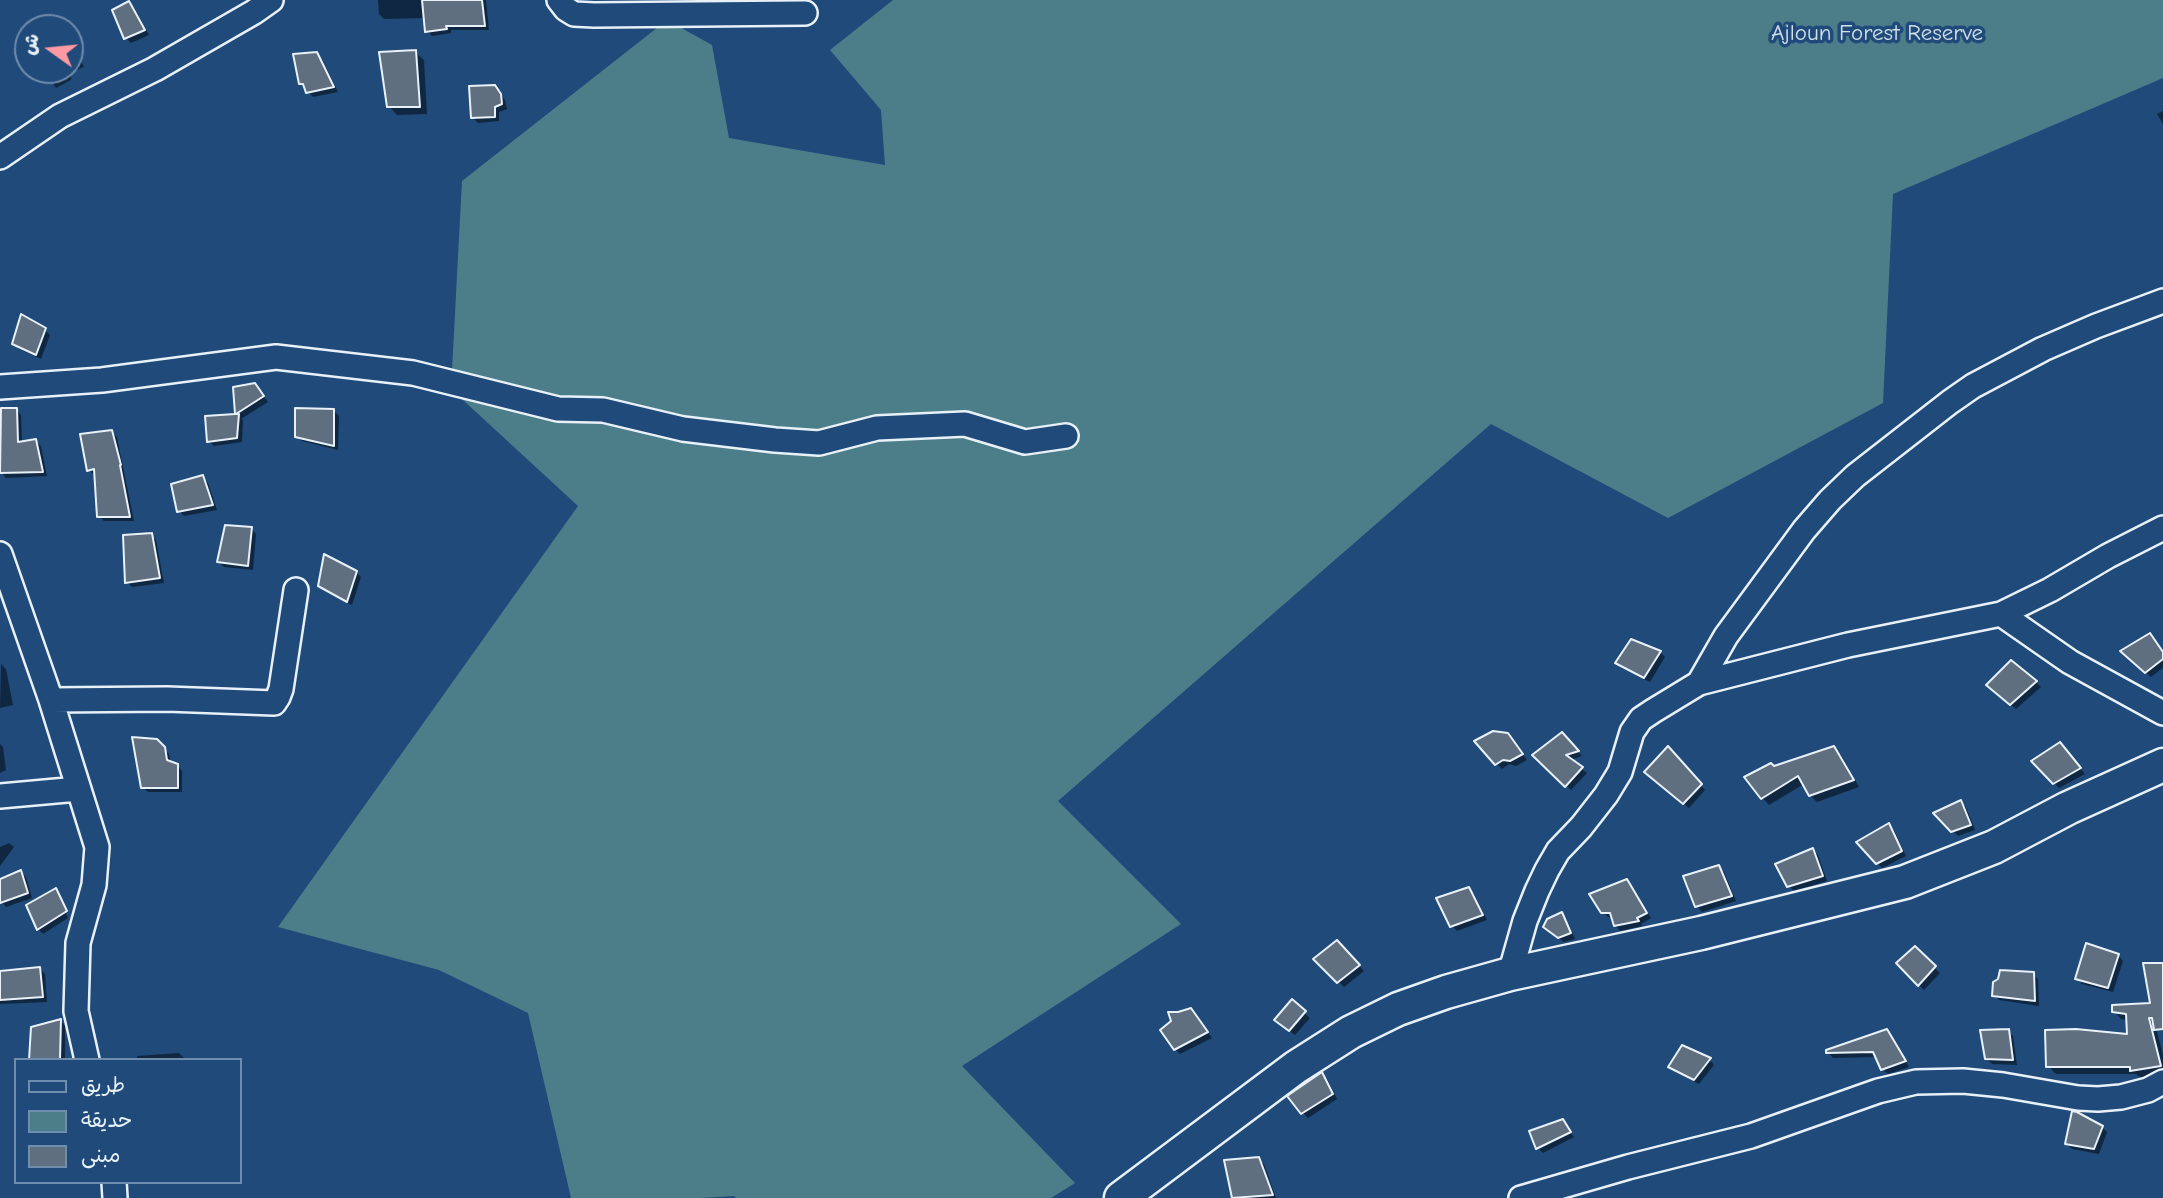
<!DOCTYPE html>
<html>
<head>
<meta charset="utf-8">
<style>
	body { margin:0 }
	#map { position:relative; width:2163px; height:1198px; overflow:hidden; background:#1f4a7a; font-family:"Comic Neue","Playpen Sans Arabic",sans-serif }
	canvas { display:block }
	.legend { position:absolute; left:14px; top:1058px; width:228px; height:126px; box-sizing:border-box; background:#1f4a7a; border:2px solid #6f8dac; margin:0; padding:9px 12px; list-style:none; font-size:21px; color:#e8f1f8 }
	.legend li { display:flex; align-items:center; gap:14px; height:35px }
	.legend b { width:35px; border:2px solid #6f8dac }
	.north { position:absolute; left:14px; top:14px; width:70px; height:70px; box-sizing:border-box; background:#1f4a7a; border:2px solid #6f8dac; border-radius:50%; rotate:285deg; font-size:19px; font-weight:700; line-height:28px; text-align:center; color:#e8f1f8 }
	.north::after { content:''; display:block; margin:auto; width:24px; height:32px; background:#ff9aa2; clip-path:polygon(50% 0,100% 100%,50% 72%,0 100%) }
</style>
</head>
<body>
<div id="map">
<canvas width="2163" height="1198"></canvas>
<ul class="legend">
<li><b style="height:9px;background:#1f4a7a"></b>طريق</li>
<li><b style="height:19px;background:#4c7e8a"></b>حديقة</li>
<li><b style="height:19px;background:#606f80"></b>مبنى</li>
</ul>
<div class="north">ش</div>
</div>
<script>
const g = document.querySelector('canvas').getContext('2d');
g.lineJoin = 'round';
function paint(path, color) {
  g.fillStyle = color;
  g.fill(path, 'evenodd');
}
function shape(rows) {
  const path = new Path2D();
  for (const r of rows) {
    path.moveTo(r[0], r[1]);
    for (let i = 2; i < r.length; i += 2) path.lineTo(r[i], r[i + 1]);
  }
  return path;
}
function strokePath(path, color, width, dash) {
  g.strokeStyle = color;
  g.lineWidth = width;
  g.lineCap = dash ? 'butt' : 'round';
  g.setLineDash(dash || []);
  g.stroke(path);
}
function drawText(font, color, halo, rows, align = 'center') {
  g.font = font + ' "Comic Neue",sans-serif';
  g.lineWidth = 7;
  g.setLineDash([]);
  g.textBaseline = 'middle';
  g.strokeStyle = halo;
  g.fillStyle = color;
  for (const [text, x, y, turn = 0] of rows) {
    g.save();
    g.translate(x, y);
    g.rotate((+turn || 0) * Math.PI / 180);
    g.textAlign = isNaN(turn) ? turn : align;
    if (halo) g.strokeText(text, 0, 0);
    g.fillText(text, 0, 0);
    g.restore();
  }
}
const green = shape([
	[893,0,2163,0,2163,78,1893,194,1883,403,1668,518,1491,424,1058,801,1181,924,962,1066,1075,1183,1051,1198,736,1198,734,1196,700,1198,571,1198,528,1013,439,970,278,927,578,506,451,389,462,181,667,20,712,45,729,138,885,165,881,110,830,50]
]);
const shadow = shape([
	[378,0,486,0,489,30,451,30,451,33,432,36,427,31,426,18,384,19,379,14],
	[129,3,134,8,149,35,131,43,126,38,114,11],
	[70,40,84,67,72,72,71,80,56,88,44,70,70,70],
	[415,52,424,60,427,114,397,115,389,106],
	[317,53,322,59,338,92,313,97,301,83],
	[499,92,505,100,507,109,499,112,499,121,478,123,473,118],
	[2163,111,2163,124,2157,114],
	[45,330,50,335,41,359,19,349,14,344],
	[254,384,268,402,241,419,243,420,242,442,214,446,209,441,237,415,235,388],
	[16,409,21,415,22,443,36,441,41,446,47,476,6,478,1,472,0,418],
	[334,411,339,416,338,450,302,441,297,436],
	[112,432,117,437,134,521,104,521,99,516,97,474,94,475,89,470],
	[203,477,208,483,217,510,184,516,179,511],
	[251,528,256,534,253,570,224,567,219,562],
	[151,534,156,540,164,583,132,587,127,582],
	[356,572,361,577,352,605,325,591,320,585],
	[2155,640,2163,652,2163,668,2151,677,2128,656],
	[1660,652,1665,657,1650,682,1622,668,1617,663],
	[1,664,6,669,13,705,0,708],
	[2036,682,2041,687,2016,709,1993,690],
	[1567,739,1582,756,1570,760,1587,773,1571,790,1535,755],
	[156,740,169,754,171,763,177,765,182,771,182,792,148,792,142,787],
	[1513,741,1527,760,1516,766,1509,764,1502,769,1477,742],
	[0,744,3,747,6,770,0,773],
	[1833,748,1841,755,1859,787,1817,802,1810,795,1804,784,1769,805,1762,797,1773,768],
	[1668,749,1705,790,1689,808,1652,777],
	[2065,750,2085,774,2059,788,2034,761],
	[1961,802,1966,807,1975,830,1958,836,1936,814],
	[1889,825,1894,830,1906,856,1882,868,1858,843],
	[9,843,14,847,0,866,0,847],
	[1813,850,1818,855,1827,881,1794,891,1789,886],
	[1718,867,1724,872,1736,901,1702,912,1697,906],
	[21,872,26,877,32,898,6,907,0,900,0,881],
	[1626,881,1651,918,1641,924,1642,926,1620,931,1615,925,1613,918,1608,917,1603,912],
	[1469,889,1474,894,1487,920,1457,931,1452,926],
	[56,890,60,894,57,894,68,918,43,934,38,929],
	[1561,914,1566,919,1575,939,1564,942,1550,932],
	[1337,942,1364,971,1344,987,1316,959],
	[1915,949,1940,973,1924,990,1898,964],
	[2118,955,2123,961,2113,992,2082,984,2077,978],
	[2163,965,2163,1025,2155,1024,2163,1055,2163,1074,2140,1077,2136,1074,2056,1074,2048,1066,2129,1036,2128,1020,2121,1019,2114,1011,2152,1004],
	[40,969,45,974,47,1002,0,1004,0,973],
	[2033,974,2038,979,2039,1006,1999,1000,1994,995],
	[1292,1002,1310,1018,1295,1035,1281,1025],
	[1191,1010,1212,1038,1180,1054,1175,1049],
	[61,1021,65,1026,65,1060,30,1060],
	[1886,1031,1891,1036,1909,1067,1888,1074,1882,1069,1877,1057,1833,1058,1828,1052],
	[2008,1031,2013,1036,2017,1065,1992,1064,1987,1059],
	[1683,1047,1710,1060,1714,1065,1699,1084,1675,1071,1670,1066],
	[179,1053,186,1060,137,1060,137,1056],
	[1322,1074,1327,1079,1337,1099,1308,1118,1303,1113],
	[1562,1121,1574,1137,1543,1153,1538,1148,1531,1132],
	[2102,1127,2107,1132,2099,1154,2072,1149,2067,1144],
	[1258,1159,1264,1164,1276,1198,1234,1198,1226,1162]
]);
const building = shape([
	[422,0,482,0,485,26,446,26,447,29,425,32,422,0],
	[129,1,145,30,124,39,112,10,129,1],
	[416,50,420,107,387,107,379,52,416,50],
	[317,52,334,87,306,93,303,84,299,84,293,54,317,52],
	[495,85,501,94,502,104,495,107,495,117,471,118,469,86,495,85],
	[21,314,46,328,36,355,12,344,21,314],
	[255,383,264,396,236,414,239,414,237,438,207,442,205,416,235,414,233,387,255,383],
	[1,408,17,408,18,442,36,439,43,472,0,473,1,408],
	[295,408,334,409,334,446,295,437,295,408],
	[112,430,121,465,120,465,130,517,97,517,94,469,87,471,80,434,112,430],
	[203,475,213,505,177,512,171,484,203,475],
	[225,525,252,527,248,566,217,562,225,525],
	[152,533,160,578,125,583,123,535,152,533],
	[324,554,357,571,347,602,318,586,324,554],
	[2150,633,2163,652,2163,659,2145,673,2120,651,2150,633],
	[1631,639,1661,651,1644,678,1615,663,1631,639],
	[2011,660,2037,681,2010,705,1986,685,2011,660],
	[1493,731,1508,733,1523,754,1510,761,1503,760,1495,765,1474,741,1493,731],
	[1562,732,1579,751,1566,755,1583,767,1565,787,1532,755,1562,732],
	[132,737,157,739,165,747,167,760,178,764,178,788,141,788,132,737],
	[2060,742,2081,768,2053,784,2031,761,2060,742],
	[1668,746,1702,784,1683,804,1644,772,1668,746],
	[1834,746,1854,780,1809,796,1798,776,1761,799,1744,777,1771,763,1774,766,1834,746],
	[1961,800,1971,825,1951,832,1933,813,1961,800],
	[1889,823,1902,851,1876,864,1856,842,1889,823],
	[1813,848,1823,876,1787,887,1775,864,1813,848],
	[1719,865,1732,896,1695,907,1683,876,1719,865],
	[21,870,28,893,0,903,0,879,21,870],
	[1627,879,1647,913,1637,918,1639,921,1614,926,1610,913,1601,913,1589,894,1627,879],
	[1469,887,1483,915,1450,927,1436,898,1469,887],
	[56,888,67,911,37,930,26,905,56,888],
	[1562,912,1571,933,1558,938,1543,927,1547,919,1562,912],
	[1337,940,1360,965,1337,983,1313,959,1337,940],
	[2086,943,2119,954,2108,988,2075,979,2086,943],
	[1915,946,1936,966,1918,986,1896,963,1915,946],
	[2143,963,2163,963,2163,1029,2154,1030,2152,1018,2149,1018,2161,1066,2130,1071,2130,1067,2046,1067,2045,1030,2076,1029,2127,1034,2126,1014,2112,1012,2112,1005,2150,1003,2143,963],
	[40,967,43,997,0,1000,0,971,40,967],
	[2000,970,2034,972,2035,1001,1992,996,1993,982,1998,979,2000,970],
	[1292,999,1306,1011,1289,1031,1274,1020,1292,999],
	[1191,1008,1208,1032,1174,1050,1160,1030,1171,1021,1168,1012,1178,1012,1191,1008],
	[61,1019,60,1059,29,1060,31,1027,61,1019],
	[1887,1029,1906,1061,1881,1070,1873,1052,1826,1053,1826,1050,1887,1029],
	[2009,1029,2013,1060,1985,1059,1980,1030,2009,1029],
	[1682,1045,1711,1058,1694,1080,1668,1067,1682,1045],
	[1322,1072,1333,1094,1301,1114,1287,1096,1322,1072],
	[2072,1111,2077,1112,2103,1126,2094,1149,2065,1144,2072,1111],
	[1563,1119,1571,1132,1536,1149,1529,1131,1563,1119],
	[1259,1157,1273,1195,1232,1198,1224,1160,1259,1157]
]);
const street = shape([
	[559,0,566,9,574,14,594,15,805,13],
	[0,157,60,116,155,69,254,12,271,0],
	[0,387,102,380,276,357,413,373,558,409,603,410,683,429,775,440,819,443,877,428,965,424,1025,442,1066,436],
	[0,554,51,700,97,847,94,885,78,943,76,1011,87,1060],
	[2001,614,2070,662,2163,713],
	[1699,683,1726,636,1804,530,1830,500,1855,476,1950,402,1973,386,2043,349,2096,326,2163,301],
	[51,700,167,699,274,703,278,697,281,689,296,590],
	[0,796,78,789],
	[1510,974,1525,921,1537,891,1547,870,1558,851,1581,827,1606,795,1620,772,1632,732,1641,719,1653,711,1699,683,1848,645,2001,614,2050,590,2108,556,2163,528],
	[114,1182,115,1198],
	[1521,1198,1628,1167,1751,1136,1878,1091,1916,1082,1963,1081,2003,1085,2078,1098,2098,1099,2121,1097,2148,1090,2163,1082]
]);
const secondary = shape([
	[1121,1198,1296,1067,1351,1032,1398,1009,1446,992,1510,974,1701,933,1905,882,1994,847,2068,808,2163,765]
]);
const parkNames = [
	["Ajloun Forest Reserve",1877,33]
];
paint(green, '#4c7e8a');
paint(shadow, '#0007');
paint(building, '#606f80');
strokePath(building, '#e8f1f8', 2);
strokePath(street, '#e8f1f8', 28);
strokePath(secondary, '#e8f1f8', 37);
strokePath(street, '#1f4a7a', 23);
strokePath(secondary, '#1f4a7a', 32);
drawText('23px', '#d1e0e8', '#1f4a7a', parkNames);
</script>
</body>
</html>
